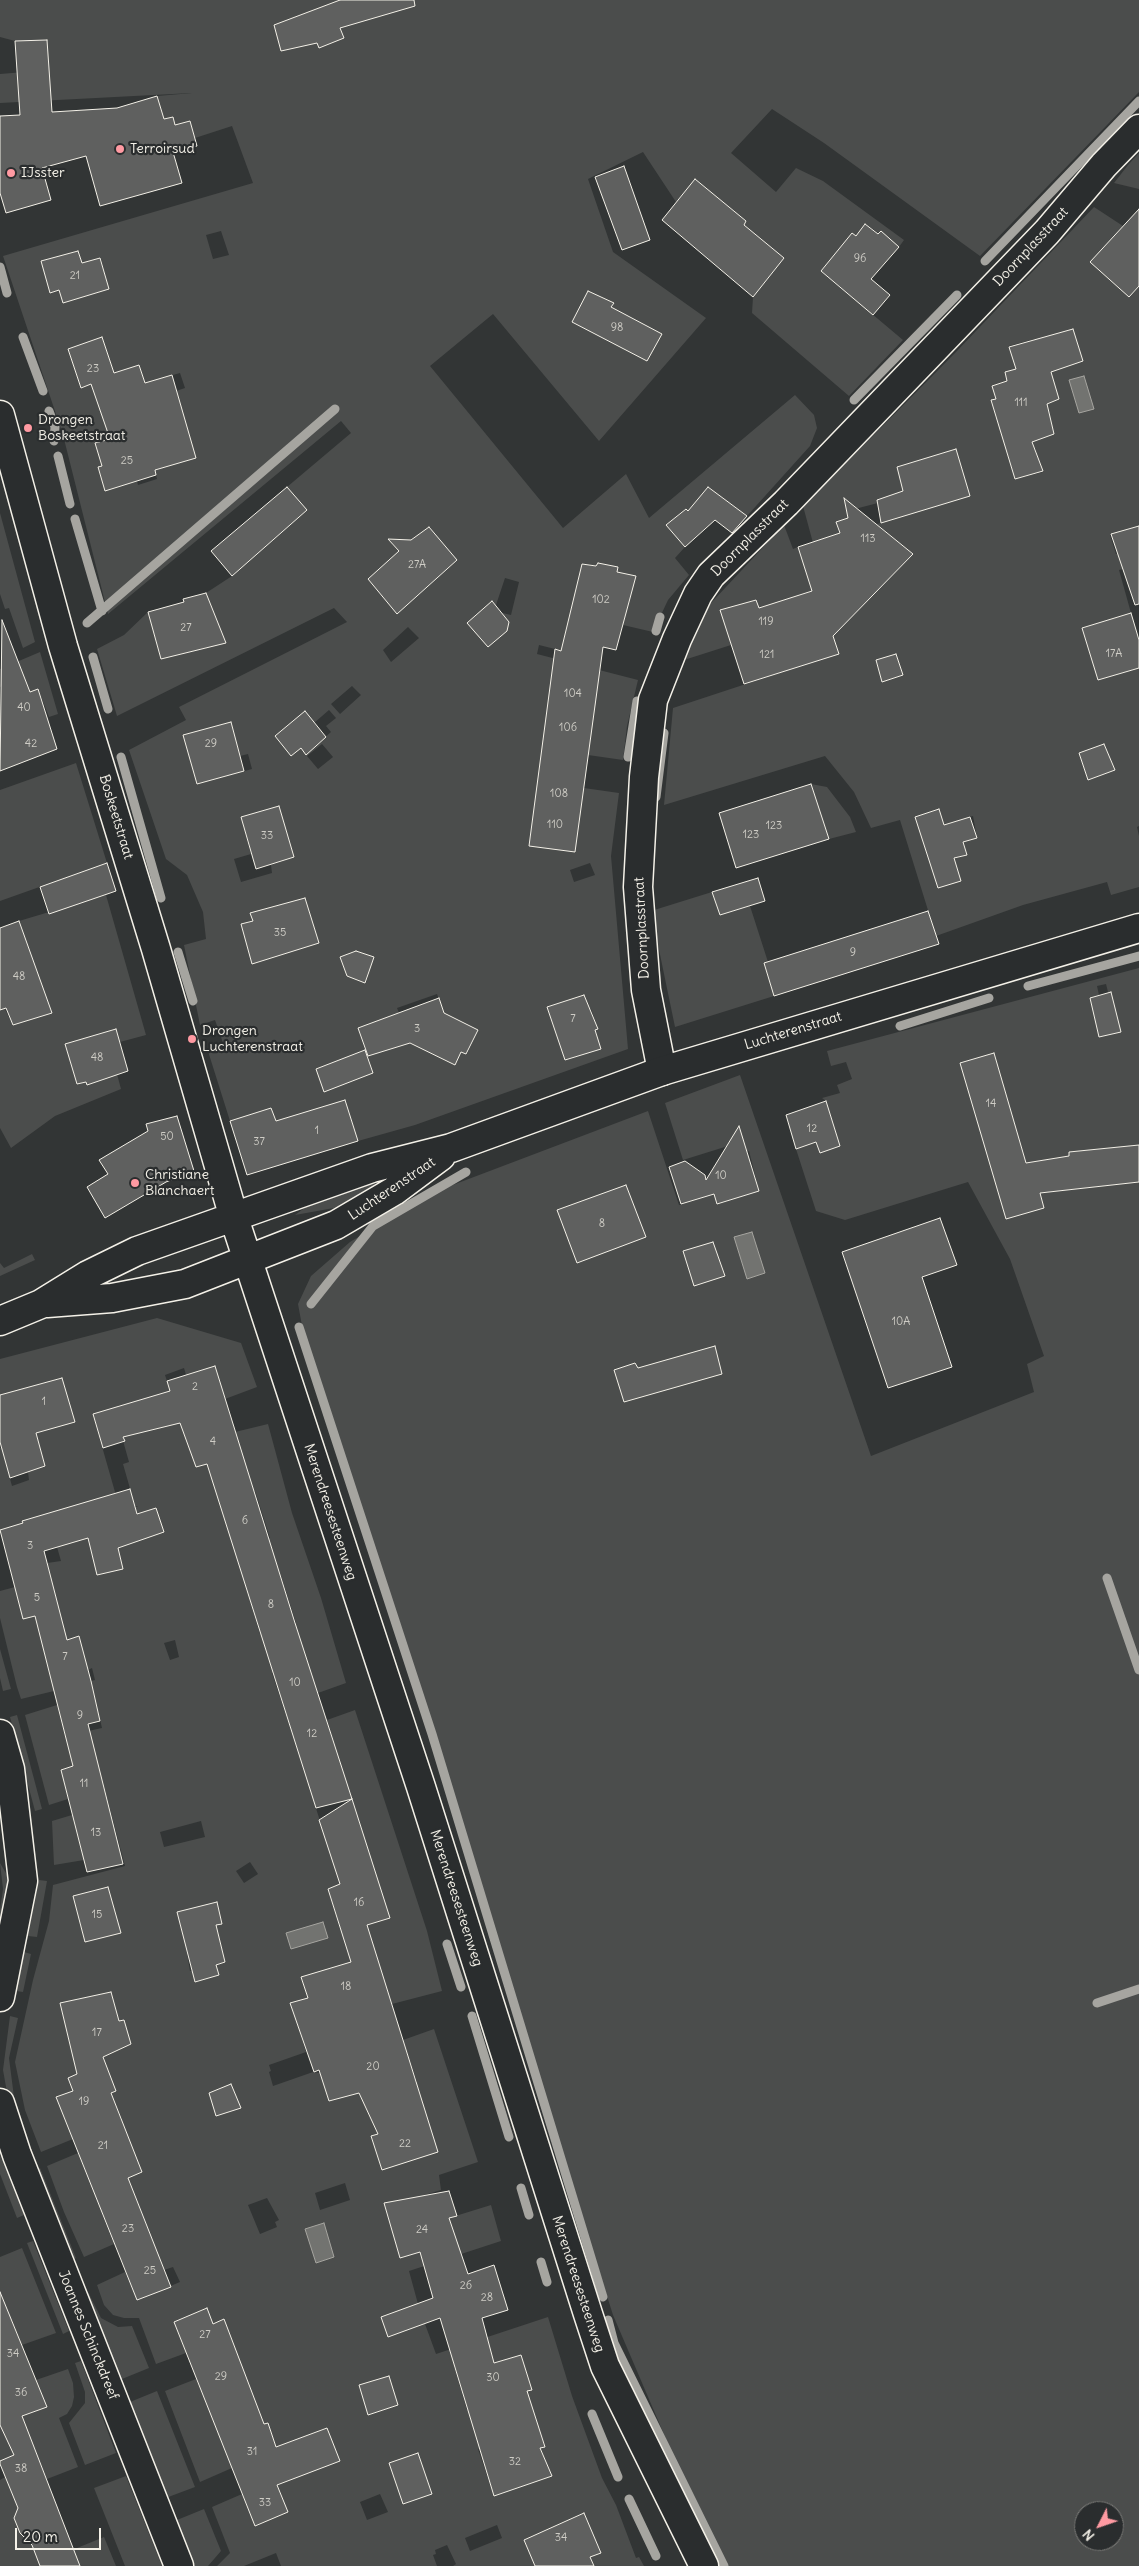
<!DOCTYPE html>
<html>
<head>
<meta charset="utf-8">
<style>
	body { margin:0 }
	#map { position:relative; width:1139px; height:2566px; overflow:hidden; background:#323535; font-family:Delius,sans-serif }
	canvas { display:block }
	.north { position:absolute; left:1074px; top:2501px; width:50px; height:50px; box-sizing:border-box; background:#2a2d2e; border:1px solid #7b7b78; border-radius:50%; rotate:229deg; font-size:14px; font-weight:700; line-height:20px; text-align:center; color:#f4f1e8 }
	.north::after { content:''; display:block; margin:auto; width:18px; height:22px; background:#ff9aa2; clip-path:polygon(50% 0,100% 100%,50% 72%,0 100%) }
	.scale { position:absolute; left:15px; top:2528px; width:86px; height:22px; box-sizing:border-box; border:2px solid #f4f1e8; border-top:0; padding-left:6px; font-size:15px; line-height:18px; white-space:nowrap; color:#f4f1e8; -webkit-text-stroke:4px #2a2d2e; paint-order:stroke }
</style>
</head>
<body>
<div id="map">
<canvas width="1139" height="2566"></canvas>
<div class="north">N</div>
<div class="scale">20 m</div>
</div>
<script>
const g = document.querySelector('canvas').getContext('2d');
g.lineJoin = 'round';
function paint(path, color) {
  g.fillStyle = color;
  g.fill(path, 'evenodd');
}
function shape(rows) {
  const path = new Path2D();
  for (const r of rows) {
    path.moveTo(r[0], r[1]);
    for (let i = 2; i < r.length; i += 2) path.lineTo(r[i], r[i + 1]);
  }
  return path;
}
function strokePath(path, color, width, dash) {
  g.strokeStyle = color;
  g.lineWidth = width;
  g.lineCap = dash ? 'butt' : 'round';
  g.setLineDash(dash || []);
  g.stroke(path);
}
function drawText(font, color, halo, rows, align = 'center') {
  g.font = font + ' Delius,sans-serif';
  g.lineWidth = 4.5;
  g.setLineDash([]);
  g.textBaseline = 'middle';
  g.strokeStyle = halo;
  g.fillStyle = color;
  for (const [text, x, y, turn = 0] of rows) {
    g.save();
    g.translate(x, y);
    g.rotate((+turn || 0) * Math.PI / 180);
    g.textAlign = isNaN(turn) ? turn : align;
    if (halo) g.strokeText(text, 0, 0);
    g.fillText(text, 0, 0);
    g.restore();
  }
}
const green = shape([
	[0,0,1139,0,1139,92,980,256,824,143,772,109,731,153,776,192,796,168,823,181,904,240,899,247,865,224,856,236,852,234,821,271,903,340,849,396,752,313,753,297,784,258,744,225,746,221,695,180,676,202,643,152,588,179,613,252,706,318,599,441,493,314,430,366,563,528,626,474,649,518,795,395,814,415,817,428,810,446,747,516,708,487,688,511,685,509,666,525,685,547,675,558,689,575,668,600,653,632,623,625,635,576,617,572,618,568,583,564,562,646,563,651,539,645,537,654,638,680,627,726,623,760,588,755,539,775,529,845,579,817,584,788,619,793,611,856,628,1049,415,1125,358,1141,348,1109,306,1121,276,1121,271,1108,230,1121,207,1048,223,1043,215,1020,200,1025,184,945,206,939,203,912,187,875,166,859,129,750,186,720,179,707,347,622,334,608,117,716,97,649,124,635,148,612,161,659,226,643,206,593,232,576,307,510,287,487,351,433,341,421,108,614,63,435,3,256,253,183,232,126,195,138,190,121,175,125,172,117,164,119,157,96,192,93,0,103,0,74,49,70,47,40,15,41,0,37],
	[221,231,229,255,213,259,206,235],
	[78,251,82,263,101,259,109,289,63,303,59,290,51,293,41,261],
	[102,337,114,373,139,365,146,385,91,384,81,388,68,349],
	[180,373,185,388,164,395,159,379],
	[184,419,195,458,179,463],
	[151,457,157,479,138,485,137,481,105,491,98,468],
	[429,527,457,560,413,600,395,612,368,579,399,551,392,544,397,539,411,540],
	[505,578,519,582,511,615,494,611],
	[408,627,419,638,391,662,383,650],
	[352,686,361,695,340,714,331,704],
	[329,710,336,718,326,726,331,732,314,747,309,741,291,756,275,736,314,723],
	[231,722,240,756,248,754,252,769,197,784,183,735],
	[322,744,333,757,318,769,307,756],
	[279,806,294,857,271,865,272,873,241,882,234,859,251,854,241,817],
	[590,863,595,875,574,882,570,870],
	[305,898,319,943,252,963,241,924,267,916,266,909],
	[356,951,373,957,366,983,347,976,340,957],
	[437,994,444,1013,478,1030,467,1054,461,1052,455,1065,410,1043,368,1056,373,1073,324,1091,316,1069,365,1050,358,1028,399,1013,397,1008],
	[583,995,588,1010,591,1009,598,1029,595,1030,601,1049,565,1060,547,1007],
	[1139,153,1139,189,1114,183,1128,165],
	[1094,207,1123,226,1091,262,1129,297,1139,286,1139,526,1110,535,1116,554,1139,548,1139,565,1119,570,1131,613,1082,628,1098,680,1139,668,1139,826,1137,827,1139,836,1139,887,1111,895,1107,882,1023,905,936,936,900,820,871,828,854,792,825,756,664,805,673,708,837,654,816,589,799,595,804,610,762,616,755,600,721,610,731,645,684,660,690,640,711,603,784,525,793,549,798,547,805,568,819,565,803,506,956,352],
	[1073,329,1083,361,1053,369,1051,372,1058,399,1042,406,1048,409,1054,434,1025,444,1027,450,1035,448,1043,472,1015,479,1008,456,1002,417,996,418,991,400,996,399,992,386,1007,381,1005,372,1016,369,1009,346,1035,339,1037,342],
	[956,449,970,496,877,524,913,554,863,605,836,523,848,518,847,511,878,503,903,491,897,467],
	[896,654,903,675,882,682,876,661],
	[1104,744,1115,770,1088,780,1079,753],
	[939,809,944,825,973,816,977,838,963,842,967,855,936,864,927,852,916,817],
	[0,513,35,642,23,648,9,608,5,609,0,594],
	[40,652,58,714,49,717,38,689,30,694,24,678,0,687,0,669],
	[76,763,107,863,0,901,0,790],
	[811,784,827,787,850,817,856,832,829,839],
	[712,892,720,915,750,906,768,962,764,964,774,996,675,1027,651,911],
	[106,895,146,1035,120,1042,116,1029,65,1044,77,1084,86,1082,87,1085,117,1074,121,1089,55,1116,11,1148,0,1128,0,1000,13,1025,51,1013,19,921],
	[1139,968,1139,1145,1069,1152,1069,1156,1026,1163,994,1053,961,1063,1044,1208,1040,1193,1139,1182,1139,2566,726,2566,687,2488,613,2315,305,1342,298,1304,311,1276,350,1242,429,1194,648,1111,679,1205,714,1194,718,1204,759,1191,749,1151,747,1152,744,1141,683,1160,665,1103,740,1075,871,1456,1034,1392,1027,1364,1044,1356,1010,1259,968,1182,845,1220,816,1211,796,1149,816,1142,820,1153,840,1146,826,1101,822,1098,840,1093,837,1085,852,1079,846,1062,831,1066,827,1051],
	[1106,984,1108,992,1111,992,1121,1032,1100,1037,1090,998,1099,995,1097,986],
	[1084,2511,1114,2511,1114,2541,1084,2541],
	[370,1179,374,1183,373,1189,365,1193,334,1208,295,1215,311,1203],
	[32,1254,35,1260,0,1276,0,1263,4,1268],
	[157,1318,241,1343,257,1387,225,1399,215,1366,186,1375,184,1368,165,1375,181,1424,235,1432,268,1424,292,1513,321,1598,346,1683,318,1693,307,1660,272,1673,301,1760,336,1749,327,1720,355,1710,427,1931,442,1991,392,2004,377,1958,301,1978,308,1998,291,2003,306,2052,269,2065,271,2071,269,2072,273,2086,313,2072,320,2073,329,2100,359,2093,362,2099,417,2082,403,2040,434,2029,478,2162,439,2175,441,2190,385,2207,400,2258,456,2242,449,2218,491,2205,501,2241,409,2271,418,2304,405,2309,425,2324,436,2354,548,2317,572,2396,602,2478,616,2505,636,2558,639,2557,644,2566,594,2566,590,2557,601,2552,583,2513,524,2540,535,2566,453,2566,456,2564,447,2545,435,2550,436,2554,433,2555,437,2566,281,2566,276,2553,244,2566,217,2566,230,2553,212,2507,242,2494,255,2526,288,2512,271,2469,282,2465,268,2423,221,2439,232,2468,200,2482,165,2391,196,2379,208,2407,235,2347,224,2320,213,2324,207,2308,174,2322,186,2353,156,2364,139,2318,124,2318,113,2315,104,2305,97,2285,125,2272,137,2300,180,2282,173,2267,164,2270,137,2200,102,2214,114,2244,84,2257,64,2212,47,2166,78,2153,90,2183,109,2175,122,2119,98,2065,68,2078,73,2091,56,2097,73,2139,41,2152,25,2110,15,2062,33,1980,49,1921,53,1885,125,1866,97,1760,61,1770,68,1799,49,1805,25,1715,57,1705,65,1736,102,1728,91,1681,95,1680,92,1668,88,1670,79,1637,43,1646,54,1691,21,1699,17,1687,0,1618,0,1591,15,1587,23,1619,59,1609,47,1563,61,1561,57,1547,35,1520,0,1530,0,1448,5,1445,0,1436,0,1359],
	[61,1378,72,1412,59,1426,35,1433,16,1391],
	[132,1403,128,1436,118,1406],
	[114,1409,129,1462,123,1464,135,1506,138,1506,121,1513,93,1415],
	[38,1440,45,1466,28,1472,29,1480,12,1486,2,1450],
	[255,1491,270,1538,234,1549,220,1503],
	[281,1576,296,1623,260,1634,246,1588],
	[175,1640,179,1657,170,1660,164,1643],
	[348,1787,363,1833,330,1852,313,1799],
	[201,1821,205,1837,164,1847,160,1832],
	[250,1862,258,1874,244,1883,236,1871],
	[374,1871,390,1918,356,1928,340,1929,328,1889],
	[107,1887,121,1933,85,1942,73,1896],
	[217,1902,222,1923,183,1934,178,1912],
	[218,1932,225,1962,216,1965,219,1975,195,1982,192,1971,190,1971,185,1941],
	[111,1992,119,2021,124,2021,131,2044,85,2065,71,2050,60,2003],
	[387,2131,382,2170,371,2137],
	[345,2183,350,2200,320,2210,315,2193],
	[267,2198,279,2220,275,2222,277,2227,260,2234,248,2205],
	[491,2354,494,2363,521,2355,532,2389,467,2410,454,2366],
	[389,2377,398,2405,369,2415],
	[326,2428,340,2461,313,2471,300,2438],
	[539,2428,545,2446,540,2448,552,2476,494,2496,478,2449],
	[418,2453,432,2494,403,2504,389,2463],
	[380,2494,388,2512,367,2520,360,2502],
	[497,2525,502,2538,470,2551,465,2538],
	[0,1649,11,1689,3,1691,0,1678],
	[17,1715,42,1809,35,1811,10,1717],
	[72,1815,84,1860,54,1865,52,1821],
	[0,1863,10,1880,0,1944,0,1910,3,1889],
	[39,1880,47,1881,37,1937,28,1936],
	[24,1952,31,1954,23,1992,16,1991],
	[10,2016,18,2018,9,2058,14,2097,8,2098,3,2070],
	[0,2155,24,2215,17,2218,0,2174],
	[40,2168,76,2258,69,2261,33,2170],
	[33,2241,69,2331,63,2334,27,2243],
	[22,2248,56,2333,22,2345,12,2320,0,2325,0,2257],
	[88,2292,101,2318,118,2327,132,2326,149,2368,117,2381,83,2294],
	[81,2361,116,2453,85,2465,69,2423,85,2403,85,2392,75,2363],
	[68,2369,73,2383,74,2397,72,2406,67,2414,59,2418,78,2467,47,2479,34,2447,0,2461,0,2420,12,2420,47,2407,36,2380],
	[157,2391,195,2487,163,2499,125,2404],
	[126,2476,162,2566,125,2566,94,2488],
	[5,2477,20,2513,14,2518,20,2533,22,2536,28,2534,50,2559,104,2537,116,2566,0,2566,0,2480],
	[204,2509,221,2551,208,2566,189,2566,172,2522]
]);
const water = shape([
	[1084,376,1094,409,1079,413,1069,380,1084,376],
	[752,1232,765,1273,747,1279,734,1237,752,1232],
	[323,1922,328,1938,291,1949,286,1933,323,1922],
	[324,2223,334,2257,316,2263,305,2229,324,2223]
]);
const stream = shape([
	[985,261,1139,101],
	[0,267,7,293],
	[23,337,43,391],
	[854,400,957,295],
	[49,411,55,427,54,441],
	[58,456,70,504],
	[75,519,102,611],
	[87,623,335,409],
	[656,631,660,617],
	[93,657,108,709],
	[121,757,161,898],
	[628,757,637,701],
	[656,797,664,733],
	[178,952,193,1001],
	[1028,986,1139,956],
	[900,1026,989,998],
	[311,1304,373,1226,466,1172],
	[299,1327,432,1734,603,2297],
	[1107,1578,1139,1670],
	[447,1944,461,1987],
	[1097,2003,1139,1989],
	[472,2016,509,2137],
	[521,2188,529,2215],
	[541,2262,547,2282],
	[608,2320,614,2343,724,2566],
	[592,2414,618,2477],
	[629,2499,656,2556]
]);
const building = shape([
	[340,0,414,0,415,6,340,28,344,38,319,48,317,43,281,51,274,25,340,0],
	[47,40,52,112,117,108,157,96,164,119,173,117,175,125,190,121,197,146,173,152,182,183,100,206,86,156,42,168,51,200,6,213,0,193,0,116,20,115,15,41,47,40],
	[624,166,650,240,622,250,595,177,624,166],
	[695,179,746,221,744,225,784,258,753,297,662,220,695,179],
	[1139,209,1139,286,1129,297,1090,262,1139,209],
	[865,224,878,234,881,231,899,247,871,279,890,295,873,315,821,271,852,233,856,236,865,224],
	[78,251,82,263,100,258,109,289,63,303,59,290,50,293,41,261,78,251],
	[588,291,614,303,611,307,662,334,647,361,572,322,588,291],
	[1073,329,1083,361,1051,372,1059,399,1047,404,1054,434,1032,442,1043,471,1015,479,991,400,996,399,992,386,1007,381,1005,372,1016,369,1009,347,1073,329],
	[102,337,114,373,139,365,145,383,172,375,196,458,155,470,156,475,105,491,98,467,102,466,95,443,110,439,91,384,81,388,68,349,102,337],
	[956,449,970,496,881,523,877,500,903,491,897,467,956,449],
	[287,487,307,510,232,576,211,551,287,487],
	[708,487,747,516,732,533,715,520,685,547,666,525,686,509,688,511,708,487],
	[844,498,913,554,833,636,839,654,744,684,720,610,756,600,759,608,812,591,798,547,840,533,836,522,848,518,844,498],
	[1139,526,1139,604,1135,605,1111,534,1139,526],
	[429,527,457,560,397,614,368,579,399,551,388,539,411,540,429,527],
	[598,563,618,567,617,572,636,576,616,650,603,647,575,852,529,846,555,649,561,651,582,564,596,566,598,563],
	[206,593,226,643,161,659,148,612,184,602,183,599,206,593],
	[492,601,509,622,507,631,488,647,467,623,492,601],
	[1131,613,1139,640,1139,668,1098,680,1082,628,1131,613],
	[2,620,30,692,38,689,57,749,0,771,2,620],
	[896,654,903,675,882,682,876,660,896,654],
	[305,711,326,737,306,755,301,748,291,756,275,736,305,711],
	[231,722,244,771,197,784,183,735,231,722],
	[1104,744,1115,770,1088,780,1079,753,1104,744],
	[811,784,829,839,736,868,719,813,811,784],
	[279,806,294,857,256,869,241,817,279,806],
	[939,809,944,825,970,817,977,838,963,842,967,855,954,858,961,881,938,888,915,817,939,809],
	[107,863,116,891,49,914,40,887,107,863],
	[758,878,765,901,720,915,712,892,758,878],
	[305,898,319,943,252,964,241,924,253,921,250,913,305,898],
	[928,911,939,944,774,996,764,963,928,911],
	[19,921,52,1013,13,1025,6,1008,0,1010,0,928,19,921],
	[356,951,374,957,365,983,347,976,340,957,356,951],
	[1111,992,1121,1032,1099,1037,1090,998,1111,992],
	[584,995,598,1029,595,1030,601,1049,565,1060,547,1007,584,995],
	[439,998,444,1013,478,1030,466,1054,461,1052,455,1065,410,1043,368,1056,358,1028,439,998],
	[116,1029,128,1071,87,1085,86,1082,77,1084,65,1044,116,1029],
	[365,1050,373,1073,324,1092,316,1069,365,1050],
	[994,1053,1026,1163,1069,1156,1069,1152,1139,1145,1139,1182,1040,1193,1044,1208,1006,1219,960,1063,994,1053],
	[345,1100,358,1141,247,1175,230,1121,271,1108,276,1121,345,1100],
	[826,1101,840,1146,820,1153,816,1142,796,1149,786,1115,826,1101],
	[177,1116,194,1171,166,1182,105,1218,87,1187,108,1174,99,1160,148,1131,146,1124,177,1116],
	[739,1126,759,1191,717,1204,714,1194,681,1204,669,1167,685,1161,705,1175,706,1180,739,1126],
	[626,1185,646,1237,577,1263,557,1210,626,1185],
	[940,1218,957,1265,922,1277,952,1367,888,1388,842,1252,940,1218],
	[713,1242,725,1276,694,1286,683,1251,713,1242],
	[715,1346,722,1374,624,1402,614,1370,635,1363,638,1368,715,1346],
	[215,1366,295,1623,352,1799,316,1808,207,1464,196,1467,180,1423,123,1437,125,1441,103,1448,93,1414,170,1391,167,1381,215,1366],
	[62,1378,75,1422,36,1433,45,1466,10,1478,0,1442,0,1395,62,1378],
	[130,1489,137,1514,156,1508,164,1532,118,1548,123,1569,97,1575,88,1538,44,1551,67,1640,79,1636,91,1681,100,1721,88,1724,123,1864,87,1872,61,1770,73,1766,35,1616,23,1619,0,1530,23,1523,22,1521,130,1489],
	[352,1799,390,1918,367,1925,438,2152,382,2170,371,2136,378,2134,359,2093,329,2101,319,2070,314,2072,290,2003,308,1998,301,1977,351,1962,328,1889,340,1884,319,1820,352,1799],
	[108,1887,121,1933,85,1942,73,1896,108,1887],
	[217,1902,222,1924,216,1925,225,1962,216,1965,219,1975,195,1982,177,1912,217,1902],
	[111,1992,119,2021,124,2020,131,2044,103,2057,116,2091,111,2093,142,2172,128,2178,171,2287,137,2300,56,2097,73,2091,68,2078,77,2074,60,2003,111,1992],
	[231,2084,241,2108,216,2116,209,2093,231,2084],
	[449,2191,457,2216,449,2218,468,2274,494,2265,508,2310,482,2318,494,2363,521,2355,532,2390,527,2391,545,2447,540,2448,552,2476,494,2496,440,2318,388,2337,381,2317,433,2298,420,2252,400,2258,384,2203,449,2191],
	[0,2292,47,2407,22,2416,80,2566,40,2566,32,2545,20,2533,14,2518,18,2508,0,2464,0,2461,14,2455,0,2425,0,2292],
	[207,2308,213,2324,224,2319,264,2424,268,2423,276,2447,327,2428,340,2461,277,2485,288,2512,255,2526,174,2322,207,2308],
	[389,2376,398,2405,368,2415,359,2385,389,2376],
	[418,2453,432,2494,403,2504,389,2463,418,2453],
	[584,2513,601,2553,590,2557,594,2566,535,2566,524,2540,584,2513]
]);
const street = shape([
	[662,1071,646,990,638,887,644,777,653,700,677,639,698,594,711,575,786,503,1047,232,1104,165,1139,129],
	[0,1734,10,1769,23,1881,0,1997],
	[0,2103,17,2155,179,2566]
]);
const secondary = shape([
	[0,415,63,646,156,949,234,1218,421,1787,588,2314,605,2366,704,2566],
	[47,1303,112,1298,185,1284,336,1225,394,1191,441,1156],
	[0,1321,41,1304,88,1275,137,1251,372,1168,451,1148,662,1071,1139,928]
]);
const markers = [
	[120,149,5,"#ff9aa2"],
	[11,173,5,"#ff9aa2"],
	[28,428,5,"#ff9aa2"],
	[192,1039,5,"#ff9aa2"],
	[135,1183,5,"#ff9aa2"]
];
const numberNames = [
	["96",860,259],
	["21",75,276],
	["98",617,328],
	["23",93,369],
	["111",1021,403],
	["25",127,461],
	["113",868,539],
	["27A",417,565],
	["102",601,600],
	["119",766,622],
	["27",186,628],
	["17A",1114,654],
	["121",767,655],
	["104",573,694],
	["40",24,708],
	["106",568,728],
	["42",31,744],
	["29",211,744],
	["108",559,794],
	["110",555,825],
	["123",774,826],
	["123",751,835],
	["33",267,836],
	["35",280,933],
	["9",853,953],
	["48",19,977],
	["7",573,1019],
	["3",417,1029],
	["48",97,1058],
	["14",991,1104],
	["12",812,1129],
	["1",317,1131],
	["50",167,1137],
	["37",259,1142],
	["10",721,1176],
	["8",602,1224],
	["10A",901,1322],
	["2",195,1387],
	["1",44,1402],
	["4",213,1442],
	["6",245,1521],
	["3",30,1546],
	["5",37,1598],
	["8",271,1605],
	["7",65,1657],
	["10",295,1683],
	["9",80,1716],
	["12",312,1734],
	["11",84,1784],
	["13",96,1833],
	["16",359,1903],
	["15",97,1915],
	["18",346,1987],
	["17",97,2033],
	["20",373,2067],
	["19",84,2102],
	["22",405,2144],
	["21",103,2146],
	["23",128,2229],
	["24",422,2230],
	["25",150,2271],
	["26",466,2286],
	["28",487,2298],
	["27",205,2335],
	["34",13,2354],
	["29",221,2377],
	["30",493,2378],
	["36",21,2393],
	["31",252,2452],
	["32",515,2462],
	["38",21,2469],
	["33",265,2503],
	["34",561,2538]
];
const poiNames = [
	["Terroirsud",130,149],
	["IJsster",21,173],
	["Drongen",38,420],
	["Boskeetstraat",38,436],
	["Drongen",202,1031],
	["Luchterenstraat",202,1047],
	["Christiane",145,1175],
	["Blanchaert",145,1191]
];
const streetNames = [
	["Doornplasstraat",1031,247,-47],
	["Doornplasstraat",750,538,-45],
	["Boskeetstraat",116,817,73],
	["Doornplasstraat",642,928,-93],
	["Luchterenstraat",793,1031,-17],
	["Luchterenstraat",392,1189,-34],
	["Merendreesesteenweg",330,1512,72],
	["Merendreesesteenweg",456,1898,72],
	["Merendreesesteenweg",578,2284,72],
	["Joannes Schinckdreef",88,2335,68]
];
paint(green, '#4b4d4c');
paint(water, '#727370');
strokePath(water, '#a6a5a0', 1);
strokePath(stream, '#a6a5a0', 9);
paint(building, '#5f605f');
strokePath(building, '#f4f1e8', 1);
strokePath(street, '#f4f1e8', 31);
strokePath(secondary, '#f4f1e8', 31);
strokePath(street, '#2a2d2e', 28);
strokePath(secondary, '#2a2d2e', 28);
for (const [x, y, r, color] of markers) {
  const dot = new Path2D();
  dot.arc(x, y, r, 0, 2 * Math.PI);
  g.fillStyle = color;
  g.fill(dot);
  strokePath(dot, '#2a2d2e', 2);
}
drawText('11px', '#cfcdc6', null, numberNames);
drawText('14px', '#f4f1e8', '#2a2d2e', poiNames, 'left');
drawText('14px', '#f4f1e8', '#2a2d2e', streetNames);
</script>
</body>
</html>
